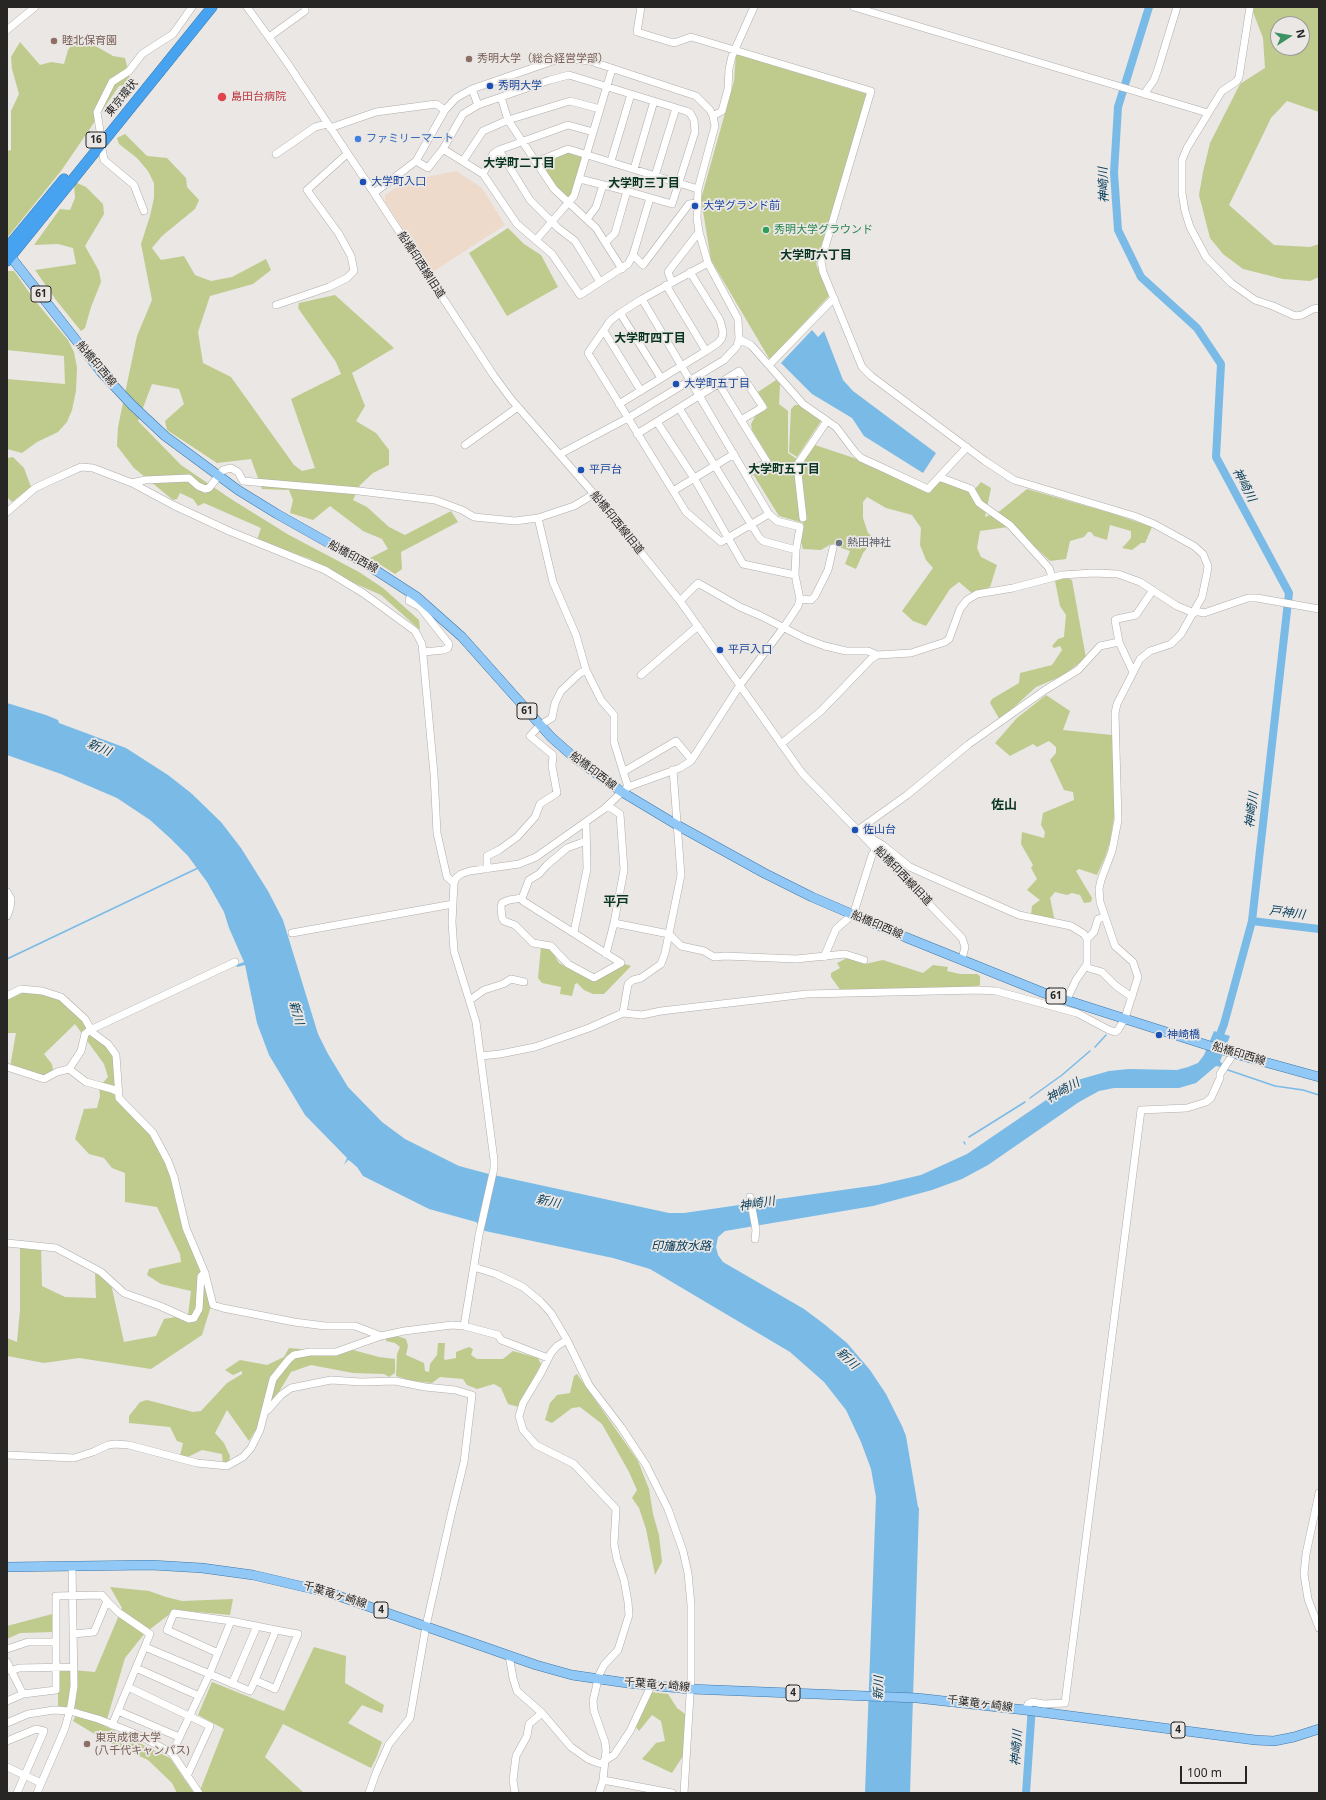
<!DOCTYPE html>
<html>
<head>
<meta charset="utf-8">
<style>
	body { margin:0 }
	#map { position:relative; width:1326px; height:1800px; overflow:hidden; background:#eae7e5; font-family:"Noto Sans",sans-serif }
	canvas { display:block }
	.frame { position:absolute; inset:0; border:8px solid #272625; pointer-events:none }
	.north { position:absolute; left:1270px; top:16px; width:40px; height:40px; box-sizing:border-box; background:#eae7e5; border:1px solid #9c9a98; border-radius:50%; rotate:78deg; font-size:11px; font-weight:700; line-height:16px; text-align:center; color:#272625 }
	.north::after { content:''; display:block; margin:auto; width:14px; height:18px; background:#3d9265; clip-path:polygon(50% 0,100% 100%,50% 72%,0 100%) }
	.scale { position:absolute; left:1180px; top:1766px; width:67px; height:18px; box-sizing:border-box; border:2px solid #272625; border-top:0; padding-left:5px; font-size:12px; line-height:14px; white-space:nowrap; color:#272625; -webkit-text-stroke:3px #eae7e5; paint-order:stroke }
</style>
</head>
<body>
<div id="map">
<canvas width="1326" height="1800"></canvas>
<div class="frame"></div>
<div class="north">N</div>
<div class="scale">100 m</div>
</div>
<script>
const g = document.querySelector('canvas').getContext('2d');
g.lineJoin = 'round';
function paint(path, color) {
  g.fillStyle = color;
  g.fill(path, 'evenodd');
}
function shape(rows) {
  const path = new Path2D();
  for (const r of rows) {
    path.moveTo(r[0], r[1]);
    for (let i = 2; i < r.length; i += 2) path.lineTo(r[i], r[i + 1]);
  }
  return path;
}
function strokePath(path, color, width, dash) {
  g.strokeStyle = color;
  g.lineWidth = width;
  g.lineCap = dash ? 'butt' : 'round';
  g.setLineDash(dash || []);
  g.stroke(path);
}
function drawText(font, color, halo, rows, align = 'center') {
  g.font = font + ' "Noto Sans","Noto Sans JP",sans-serif';
  g.lineWidth = 3.5;
  g.setLineDash([]);
  g.textBaseline = 'middle';
  g.strokeStyle = halo;
  g.fillStyle = color;
  for (const [text, x, y, turn = 0] of rows) {
    g.save();
    g.translate(x, y);
    g.rotate((+turn || 0) * Math.PI / 180);
    g.textAlign = isNaN(turn) ? turn : align;
    if (halo) g.strokeText(text, 0, 0);
    g.fillText(text, 0, 0);
    g.restore();
  }
}
const industrial = shape([
	[456,171,482,188,505,225,431,273,385,201,385,195,406,181]
]);
const green = shape([
	[1254,7,1319,7,1319,112,1287,101,1271,118,1229,205,1274,245,1310,247,1319,244,1319,277,1310,281,1283,279,1243,269,1223,254,1210,238,1199,195,1203,172,1210,143,1240,84,1265,68,1263,38,1253,12],
	[1278,24,1302,24,1302,48,1278,48],
	[78,36,113,56,125,58,131,83,119,86,61,171,7,238,7,151,11,150,11,111,19,94,12,69,11,57,20,42,40,65,51,62,64,64,68,50],
	[736,54,867,94,816,264,829,296,770,360,711,260,701,199,734,81],
	[125,134,147,156,167,158,186,178,187,187,199,200,195,209,162,236,152,248,161,260,184,256,195,275,211,281,232,277,266,259,271,270,253,284,210,296,198,332,203,363,231,377,294,465,302,471,315,468,291,399,341,374,336,362,298,308,299,303,335,295,394,348,352,373,365,406,356,421,376,433,389,450,389,465,373,473,360,485,353,500,367,507,389,527,405,535,451,511,458,522,401,552,402,569,395,574,370,558,388,549,382,539,363,531,330,506,313,520,290,513,293,500,289,490,262,489,251,459,217,463,167,430,165,421,184,404,179,389,152,384,138,421,181,465,231,499,289,535,359,572,383,588,419,620,420,630,381,595,345,579,310,559,257,540,261,528,204,503,198,506,193,499,180,493,177,499,173,500,134,468,117,446,118,427,137,336,152,300,141,244,150,216,154,198,154,183,148,171,137,158,119,144,117,138],
	[569,152,583,156,572,193,568,198,555,187,540,164],
	[77,183,86,187,103,204,104,214,85,246,99,271,101,282,91,307,85,328,81,331,56,300,35,270,76,264,73,248,58,244,34,245,60,209,70,210,75,198,74,185],
	[508,228,524,244,541,255,558,287,507,316,469,253],
	[7,271,14,271,36,302,68,340,74,352,77,368,76,391,72,410,67,422,58,432,37,442,22,453,7,449,7,379,65,384,64,356,7,350],
	[776,380,780,384,779,404,788,411,788,453,797,459,809,443,863,461,930,493,940,480,975,489,981,482,991,488,985,517,1000,511,1027,489,1111,513,1152,527,1145,543,1141,543,1132,550,1122,548,1131,538,1131,531,1110,525,1107,540,1094,536,1091,532,1088,532,1084,537,1070,541,1066,559,1050,561,1016,529,1008,527,980,531,977,548,981,557,997,565,990,587,973,594,959,582,950,589,926,626,913,621,902,611,933,568,926,560,920,545,921,528,912,515,886,508,867,497,863,502,863,518,868,533,872,536,873,541,863,553,856,569,845,564,850,551,831,544,821,550,803,549,800,539,803,523,779,516,753,474,771,461,752,430,751,424,756,415,768,408,758,392],
	[795,405,799,405,821,421,797,457,789,452,791,409],
	[13,457,24,468,31,487,12,502,7,497,7,458],
	[1065,577,1072,580,1086,658,1062,676,1036,687,1000,720,990,703,992,699,1019,683,1020,673,1052,665,1062,650,1060,646,1054,648,1052,646,1058,639,1064,637,1066,615,1060,606,1055,581,1058,579],
	[1046,695,1070,711,1063,730,1112,735,1114,776,1115,811,1110,842,1105,857,1097,875,1079,869,1076,871,1092,898,1091,902,1084,903,1080,895,1072,893,1067,895,1055,892,1050,898,1055,922,1031,916,1032,906,1040,900,1027,890,1037,879,1031,868,1033,865,1021,844,1022,832,1044,838,1045,832,1041,825,1043,813,1074,800,1073,792,1064,790,1050,760,1056,753,1056,747,1049,741,1037,747,1033,744,1010,756,995,743,1017,718],
	[541,947,551,949,559,963,592,980,622,963,631,966,604,994,593,994,584,990,577,983,575,984,572,996,560,994,561,987,542,983,538,978],
	[849,957,865,964,883,960,923,973,933,965,948,967,947,971,960,974,977,974,980,976,980,985,973,988,841,991,831,977,831,973,840,968,837,963],
	[21,992,40,994,59,999,82,1021,89,1033,103,1043,112,1054,114,1060,117,1099,153,1137,168,1168,174,1189,175,1200,204,1278,207,1296,211,1306,202,1335,151,1369,79,1358,44,1363,7,1356,7,1338,17,1342,20,1310,20,1245,41,1247,42,1286,65,1297,96,1298,95,1271,111,1284,124,1342,156,1336,164,1319,188,1315,191,1291,161,1284,147,1275,149,1269,181,1262,180,1254,157,1207,125,1202,125,1173,112,1168,104,1158,89,1154,75,1139,84,1109,97,1108,100,1096,99,1087,108,1077,104,1064,75,1024,44,1054,52,1064,53,1070,43,1076,10,1067,16,1033,7,1033,7,999],
	[394,1335,406,1339,408,1346,406,1355,424,1363,425,1371,429,1372,430,1364,437,1355,438,1343,445,1343,444,1358,445,1360,456,1358,456,1352,469,1347,473,1349,471,1355,477,1359,503,1359,513,1351,538,1358,541,1364,519,1407,508,1404,501,1388,494,1384,477,1389,467,1385,463,1379,440,1377,432,1383,412,1381,396,1376,397,1354,400,1347,395,1343,386,1341,386,1337],
	[289,1348,311,1350,313,1356,329,1356,353,1350,379,1357,395,1359,395,1373,389,1377,384,1374,353,1373,311,1365,291,1372,249,1441,227,1410,215,1433,224,1443,230,1456,229,1463,223,1464,222,1454,202,1450,188,1457,180,1456,183,1443,177,1441,170,1427,129,1423,129,1416,140,1402,147,1400,193,1412,201,1411,227,1383,242,1374,242,1371,233,1375,225,1370,240,1360,267,1365,284,1357],
	[577,1374,638,1461,649,1489,653,1514,659,1535,662,1562,655,1575,646,1529,639,1508,632,1498,637,1490,629,1472,602,1424,580,1407,572,1408,552,1423,545,1420,550,1403,557,1395,570,1393,574,1376],
	[110,1587,149,1591,166,1597,182,1601,233,1599,230,1615,175,1610,145,1633,125,1658,105,1726,170,1758,194,1793,177,1793,172,1783,148,1760,106,1741,73,1721,79,1709,58,1706,58,1674,54,1632,20,1633,7,1639,7,1626,56,1613,61,1669,95,1672,122,1608],
	[314,1647,346,1656,345,1683,384,1705,382,1713,362,1705,348,1723,382,1742,377,1756,371,1768,283,1724,265,1757,304,1793,199,1793,224,1729,198,1715,212,1682,284,1711],
	[651,1692,668,1694,677,1708,689,1717,683,1756,672,1773,642,1759,656,1743,665,1741,661,1721,652,1715,639,1731,636,1727]
]);
const water = shape([
	[812,330,818,337,824,331,843,380,853,391,936,453,923,473,864,436,852,418,812,394,781,363],
	[7,703,46,715,58,720,59,723,126,748,168,775,191,793,221,822,241,848,268,891,283,920,318,1034,328,1054,348,1087,382,1122,405,1139,459,1166,489,1174,669,1213,684,1213,746,1204,755,1200,757,1202,878,1185,921,1175,967,1154,1074,1081,1109,1071,1129,1069,1177,1070,1188,1067,1198,1063,1204,1055,1214,1031,1230,1036,1220,1061,1223,1065,1221,1067,1216,1066,1196,1083,1179,1088,1114,1088,1099,1091,1079,1102,988,1165,962,1179,932,1190,873,1206,725,1231,718,1237,716,1247,718,1255,723,1262,804,1309,824,1324,847,1343,870,1370,886,1394,902,1426,906,1436,918,1507,919,1508,910,1793,865,1793,876,1497,871,1469,861,1442,846,1410,824,1382,790,1352,650,1269,613,1258,485,1231,476,1222,429,1209,363,1176,357,1167,350,1161,348,1160,344,1165,347,1158,305,1115,269,1055,257,1023,245,965,237,967,236,965,244,962,229,928,224,912,207,882,188,856,170,838,150,820,117,798,61,774,7,755]
]);
const stream = shape([
	[7,959,198,868],
	[1095,1047,1106,1035],
	[1228,1070,1275,1086,1303,1090,1319,1095],
	[1030,1098,1062,1075,1090,1051],
	[969,1137,1025,1102],
	[964,1142,965,1144],
	[1319,1569,1319,1578]
]);
const river = shape([
	[1149,7,1118,107,1114,173,1118,230,1141,277,1197,328,1221,364,1216,457,1289,593,1252,921,1224,1024,1217,1042],
	[1252,921,1319,929],
	[1026,1793,1032,1706]
]);
const minor = shape([
	[247,7,286,61,374,193,494,376,511,399,594,494,680,601,802,773,962,938,965,947,962,959],
	[854,7,1208,113],
	[1250,7,1239,77,1237,81,1222,91,1217,99,1187,148,1182,160,1182,193,1185,211,1190,227,1206,257,1231,283,1255,300,1273,306,1295,316,1302,315,1313,309,1319,308],
	[7,30,35,7],
	[269,37,305,11,305,7],
	[472,89,478,105],
	[1144,94,1154,80,1158,69,1177,7],
	[501,97,508,120,554,189,596,228,622,269],
	[713,116,722,111,728,89,729,69,732,56,754,7],
	[330,128,376,112,436,104,445,110],
	[100,131,97,112,112,82,129,71,142,54,173,34,192,7],
	[102,149,104,160,134,185,144,211],
	[443,149,463,114,478,105,550,80,569,75,686,111,690,113,694,120,695,132,672,204,627,191,580,179],
	[499,150,568,125,593,132],
	[276,154,315,127,327,124],
	[416,161,428,168,443,149,483,174,517,224,552,254,580,295,628,264,633,255,650,198],
	[463,161,483,131,508,120,570,101,600,109],
	[611,161,631,94],
	[536,162,568,149,698,189],
	[634,169,654,101],
	[483,174,493,154,499,150,530,200,558,228,575,241,600,282],
	[655,176,676,108],
	[374,193,416,161,445,110,456,98,472,89,556,60,565,58,590,61,696,96,710,110,713,116,715,126,698,189,697,218,699,232,708,263,738,319,739,339,737,346,724,360,628,418,560,454],
	[587,219,596,207,603,185],
	[536,240,574,196,612,69],
	[606,242,615,233,627,191],
	[633,255,643,265,689,204,697,203],
	[708,263,642,299,620,313,610,321,588,353,686,512,721,542,769,514],
	[672,282,668,272,699,232],
	[666,285,706,351],
	[276,305,329,287,347,278,354,271,351,256,339,234,307,190,347,154],
	[620,313,661,378],
	[604,331,641,391],
	[739,339,751,345,803,404,836,427,855,452,861,458,883,468,928,489,967,447],
	[769,365,834,298],
	[719,384,741,420],
	[619,404,706,351,718,343,722,338,723,332,720,320,690,272],
	[679,408,759,537,763,541,796,550],
	[657,422,694,478,743,564,795,575],
	[637,434,739,371,763,407,741,420,767,462,747,474],
	[465,445,518,407],
	[939,477,971,489,979,503,1010,525,1049,568,1052,577],
	[132,483,145,480,189,478,198,486,205,489,209,488,213,483,223,470,231,468,238,472,243,481,359,491,435,500,462,510,474,517,515,521,538,518,574,506,594,494],
	[673,491,734,454],
	[7,512,35,488,52,480,81,467,93,468,132,483,173,505,229,531,325,570,363,593,415,631,422,644,434,774,437,833,447,877,454,883],
	[538,518,553,582,576,635,586,670,601,700,614,715,614,742,628,787],
	[803,518,797,465,827,421],
	[411,593,409,601,420,607,449,644,448,648,444,650,423,652],
	[800,599,811,600,815,596,828,570,833,548],
	[680,601,698,583,740,607,761,616,806,639,825,646,846,651,868,651,877,655],
	[1195,611,1204,613,1248,598,1257,598,1319,609],
	[1119,642,1115,620,1117,619,1136,615,1153,590],
	[641,675,698,626],
	[781,744,821,711,871,659,877,655,911,653,945,642,949,639,960,609,967,600,977,594,1013,588,1062,575,1093,573,1118,574,1140,582,1177,606,1194,613],
	[623,772,676,741,691,759],
	[608,806,620,814,624,870,614,923,669,934,681,946,704,951,714,957,725,956,796,959,845,954,864,960],
	[487,869,487,856,499,850,517,837,535,817,540,804,557,793,552,766,553,755,530,736,540,725,552,718,555,703,561,691,580,673,586,670],
	[7,892,11,899,10,908,7,916],
	[522,898,509,900,502,903,501,907,502,918,504,921,515,925,533,943,551,946,568,964,594,978,621,963,523,901,522,898,529,880,539,874,547,865,567,848,586,841],
	[574,932,587,869,586,822],
	[292,933,453,904],
	[1087,939,1094,932,1098,919,1104,917],
	[606,954,614,923],
	[824,957,836,929,852,915,855,909,872,855,876,849],
	[1085,967,1102,972,1116,986,1132,997],
	[7,996,21,989,42,991,61,997,85,1019,93,1033,108,1044,116,1055,119,1098,153,1133,168,1161,174,1177,186,1228,205,1273,213,1305,223,1308,294,1322,325,1326,355,1326,381,1336],
	[1067,999,1076,980,1087,964,1087,939,1084,934,1071,926,1019,915,930,876,910,867,884,846,858,830,907,795,969,744,1045,690,1078,670,1100,646,1119,642,1133,672],
	[470,1000,484,990,503,984,511,979,524,982],
	[623,1013,628,984,633,980,641,978,661,964,665,953,681,875,673,770],
	[481,1056,500,1054,535,1047,589,1028,623,1013,642,1015,661,1011,807,994,978,990,996,991,1077,1013,1109,1030,1115,1032,1118,1030,1125,1018,1138,977,1133,962,1115,946,1100,902,1099,889,1101,880,1112,851,1118,820,1115,713,1117,704,1140,659,1150,651,1171,644,1181,634,1202,597,1207,573,1208,566,1203,554,1194,546,1154,524,1134,516,1014,480,985,461,871,376,862,367,823,272,821,261,871,91,691,37,674,43,637,32,641,7],
	[7,1067,44,1079,57,1072,69,1069,86,1082,112,1089,118,1092],
	[69,1069,81,1051,85,1034,90,1030,235,962],
	[750,1197,756,1230,755,1239],
	[7,1243,56,1248,101,1272,124,1293,160,1306,189,1319,194,1318,199,1309,201,1276,205,1273],
	[474,1267,496,1274,523,1287,540,1301,551,1313,567,1340,589,1385,621,1427,646,1465,668,1509,683,1551,688,1573,691,1605,691,1679,684,1793],
	[464,1326,498,1335,501,1340,548,1358],
	[567,1340,557,1346,551,1353,541,1373,523,1403,519,1416,523,1430,536,1445,574,1464,616,1509,614,1544,617,1559,624,1580,628,1602,629,1615,618,1650,604,1665,599,1675,593,1701,594,1711,605,1742,606,1750,603,1780,599,1793],
	[268,1410,281,1395,291,1388,331,1380,361,1382,395,1381,425,1387,455,1390,472,1395,464,1462,451,1515,426,1626,410,1718,389,1744,376,1773,369,1793],
	[7,1455,74,1458,93,1452,108,1445,115,1444,129,1445,197,1463,227,1466,243,1457,251,1448,260,1430,273,1379,289,1359,294,1355,310,1352,336,1352,381,1336,404,1331,452,1325,464,1326,479,1235,494,1168,494,1160,476,1022,454,951,452,922,454,883,456,878,461,874,470,871,519,864,536,857,604,809,622,792,628,787,680,768,691,761,740,685,784,627,798,606,800,599,795,575,796,550,800,527,777,521,769,514,642,299],
	[1319,1493,1306,1554,1304,1574,1308,1599,1319,1628],
	[107,1601,118,1612,150,1634,112,1725],
	[145,1647,250,1691,255,1680,276,1630,298,1634,275,1689,255,1680],
	[7,1649,28,1642,56,1642],
	[218,1653,167,1630,174,1613,231,1621,276,1630],
	[509,1655,513,1678,517,1691,542,1713,571,1747,588,1759,598,1763,604,1764],
	[7,1662,23,1694],
	[136,1668,199,1696],
	[11,1671,19,1668,74,1667],
	[232,1684,257,1626],
	[128,1687,210,1726,187,1776],
	[7,1701,23,1694,56,1690,56,1596,102,1595,107,1601,94,1632,74,1634],
	[1025,1710,1028,1704,1032,1702,1044,1704,1065,1703,1141,1110,1187,1108,1206,1102,1211,1098,1220,1078,1220,1074,1234,1053],
	[118,1711,179,1737],
	[7,1723,28,1714,54,1710,70,1711,98,1719,136,1734,172,1753,199,1793],
	[7,1741,36,1729,44,1731,17,1793],
	[172,1753,209,1675,231,1621],
	[604,1761,614,1755,630,1731,651,1686],
	[7,1767,41,1783],
	[603,1780,672,1793],
	[37,1793,65,1728,71,1706,74,1686,72,1566],
	[515,1793,513,1780,516,1756,527,1736,529,1724,542,1713]
]);
const major = shape([
	[7,252,101,372,132,405,165,436,238,490,277,514,366,564,417,597,462,637,551,737,576,759,622,792,677,825,764,873,812,897,905,937,1044,993,1232,1053,1319,1077],
	[7,1567,151,1565,202,1568,253,1575,330,1593,536,1665,572,1675,627,1683,690,1689,917,1698,1025,1710,1255,1740,1274,1741,1294,1737,1319,1729]
]);
const highway = shape([
	[7,248,64,179],
	[7,261,212,7]
]);
const markers = [
	[54,41,4,"#8d6e63"],
	[469,59,4,"#8d6e63"],
	[490,86,4,"#1a4fb4"],
	[222,97,5,"#e0444e"],
	[358,139,4,"#3f7fe0"],
	[363,182,4,"#1a4fb4"],
	[695,206,4,"#1a4fb4"],
	[766,230,4,"#2e9e5b"],
	[676,384,4,"#1a4fb4"],
	[581,470,4,"#1a4fb4"],
	[839,543,4,"#6b7280"],
	[720,650,4,"#1a4fb4"],
	[855,830,4,"#1a4fb4"],
	[1159,1035,4,"#1a4fb4"],
	[87,1744,4,"#8d6e63"]
];
const shields = [
	[96,140,20],
	[41,294,20],
	[527,711,20],
	[1056,996,20],
	[381,1610,14],
	[793,1693,14],
	[1178,1730,14]
];
const shieldNames = [
	["16",96,140],
	["61",41,294],
	["61",527,711],
	["61",1056,996],
	["4",381,1610],
	["4",793,1693],
	["4",1178,1730]
];
const educationNames = [
	["睦北保育園",62,41],
	["秀明大学（総合経営学部）",477,59],
	["東京成徳大学",95,1738],
	["(八千代キャンパス)",95,1751]
];
const transitNames = [
	["秀明大学",498,86],
	["大学町入口",371,182],
	["大学グランド前",703,206],
	["大学町五丁目",684,384],
	["平戸台",589,470],
	["平戸入口",728,650],
	["佐山台",863,830],
	["神崎橋",1167,1035]
];
const healthNames = [
	["島田台病院",231,97]
];
const streetNames = [
	["東京環状",122,98,-51],
	["船橋印西線旧道",421,265,57],
	["船橋印西線",96,364,50],
	["船橋印西線旧道",617,523,51],
	["船橋印西線",353,557,29],
	["船橋印西線",593,771,37],
	["船橋印西線旧道",903,876,46],
	["船橋印西線",877,925,23],
	["船橋印西線",1239,1054,17],
	["千葉竜ヶ崎線",335,1595,17],
	["千葉竜ヶ崎線",657,1685,5],
	["千葉竜ヶ崎線",980,1704,7]
];
const shopNames = [
	["ファミリーマート",366,139]
];
const leisureNames = [
	["秀明大学グラウンド",774,230]
];
const worshipNames = [
	["熱田神社",847,543]
];
const neighbourhoodNames = [
	["大学町二丁目",519,164],
	["大学町三丁目",644,184],
	["大学町六丁目",816,256],
	["大学町四丁目",650,339],
	["大学町五丁目",784,470]
];
const waterNames = [
	["神崎川",1104,185,-92],
	["神崎川",1244,485,62],
	["新川",99,748,23],
	["神崎川",1252,810,-83],
	["戸神川",1287,913,7],
	["新川",296,1013,74],
	["神崎川",1063,1091,-30],
	["新川",548,1202,12],
	["神崎川",757,1204,-9],
	["印旛放水路",681,1247],
	["新川",847,1359,43],
	["新川",879,1688,-89],
	["神崎川",1017,1748,-86]
];
const quarterNames = [
	["佐山",1004,805],
	["平戸",616,902]
];
paint(industrial, '#eedacb');
paint(green, '#bfca8d');
paint(water, '#7abae6');
strokePath(stream, '#7abae6', 1.5);
strokePath(river, '#7abae6', 8);
strokePath(minor, '#b0adaa', 8);
strokePath(major, '#3c77a9', 10);
strokePath(highway, '#3c77a9', 11);
strokePath(minor, '#fff', 7);
strokePath(major, '#91c8f6', 9);
strokePath(highway, '#47a3f0', 10);
for (const [x, y, r, color] of markers) {
  const dot = new Path2D();
  dot.arc(x, y, r, 0, 2 * Math.PI);
  g.fillStyle = color;
  g.fill(dot);
  strokePath(dot, '#eae7e5', 1.5);
}
for (const [x, y, w] of shields) {
  const box = new Path2D();
  box.roundRect(x - w / 2, y - 8, w, 16, 3);
  g.fillStyle = '#eae7e5';
  g.fill(box);
  strokePath(box, '#272625', 1);
}
drawText('bold 10px', '#272625', null, shieldNames);
drawText('11px', '#785e54', '#eae7e5', educationNames, 'left');
drawText('11px', '#164399', '#eae7e5', transitNames, 'left');
drawText('11px', '#be3a42', '#eae7e5', healthNames, 'left');
drawText('11px', '#272625', '#eae7e5', streetNames);
drawText('11px', '#366cbe', '#eae7e5', shopNames, 'left');
drawText('11px', '#27864d', '#eae7e5', leisureNames, 'left');
drawText('11px', '#5b616d', '#eae7e5', worshipNames, 'left');
drawText('bold 12px', '#0a3520', '#eae7e5', neighbourhoodNames);
drawText('italic 12px', '#043b58', '#eae7e5', waterNames);
drawText('bold 13px', '#0a3520', '#eae7e5', quarterNames);
</script>
</body>
</html>
